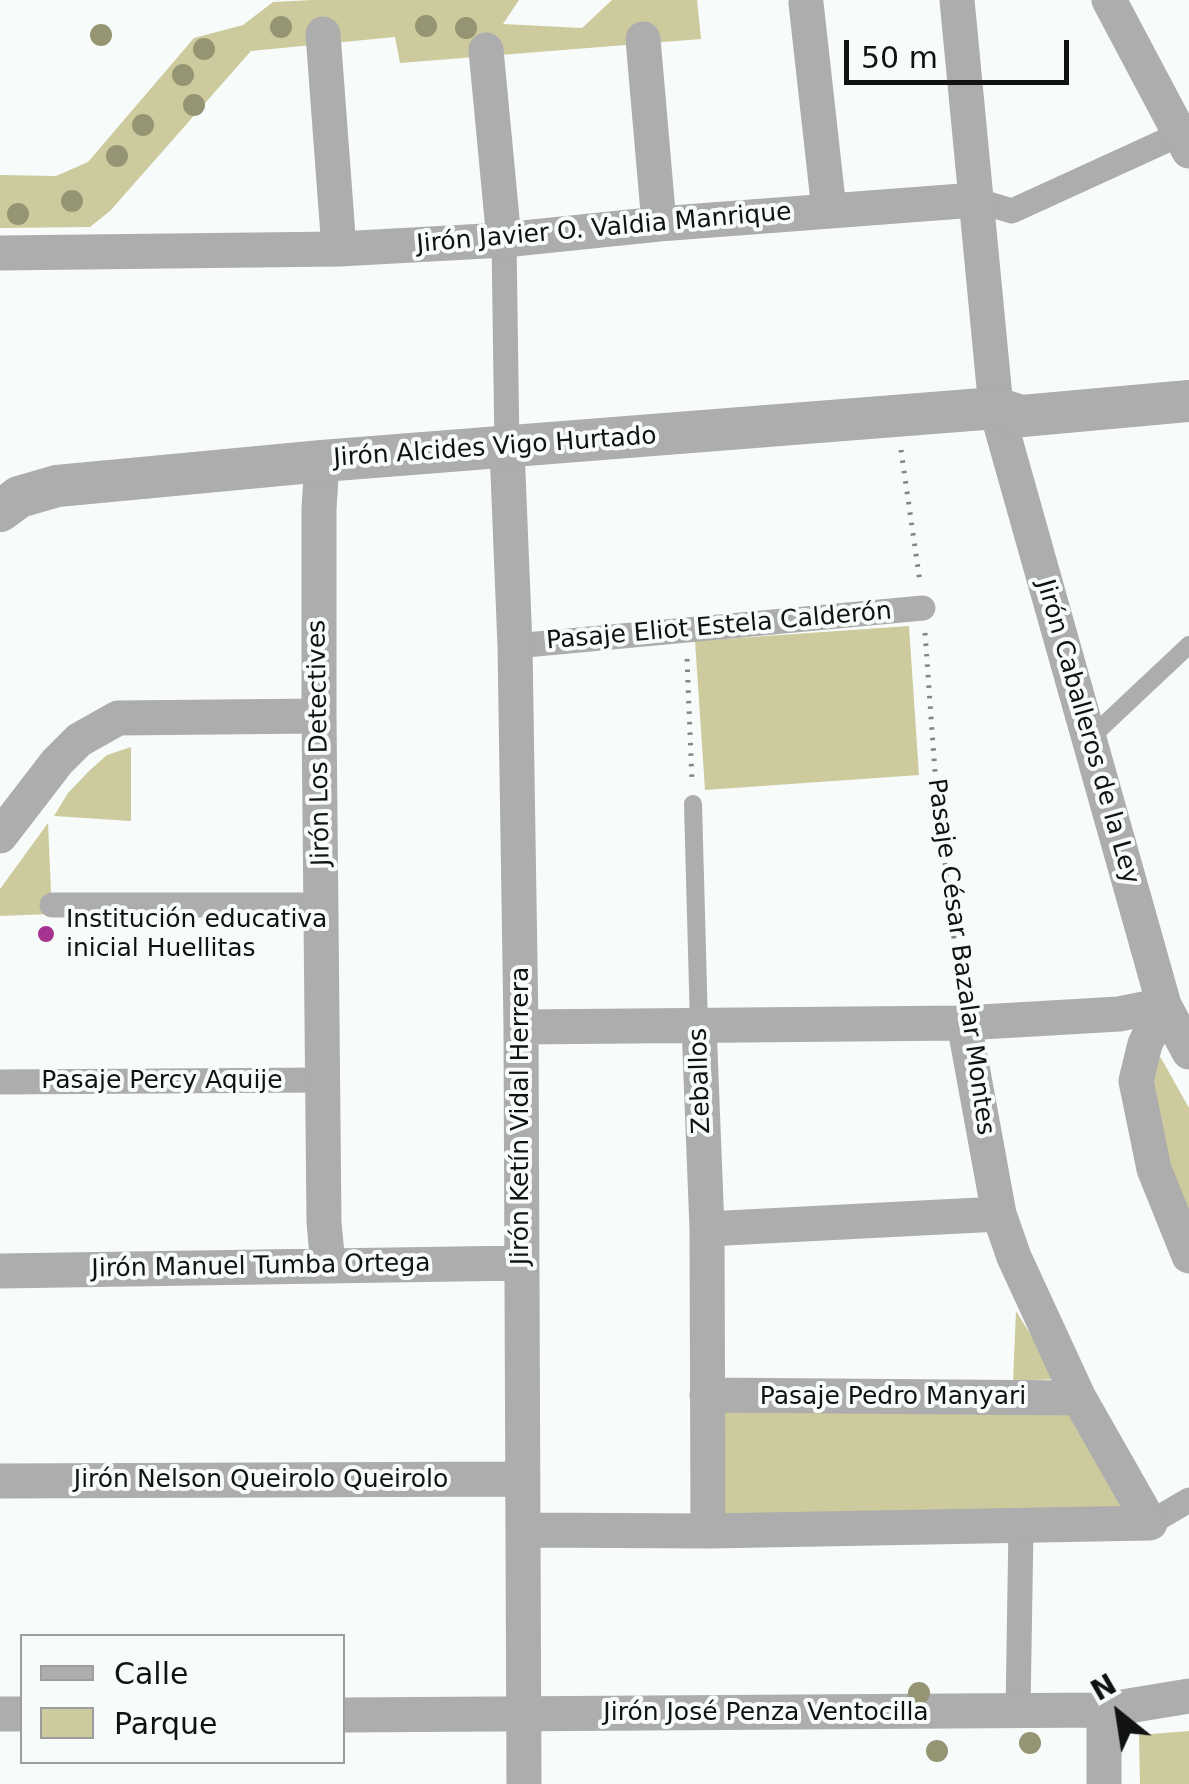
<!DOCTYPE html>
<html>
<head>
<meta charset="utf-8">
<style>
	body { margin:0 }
	#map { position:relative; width:1189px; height:1784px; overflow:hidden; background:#f7fbfa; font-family:"DejaVu Sans",sans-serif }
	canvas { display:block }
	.legend { position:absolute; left:20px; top:1634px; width:325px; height:130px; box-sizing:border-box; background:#f7fbfa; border:2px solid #9b9e9d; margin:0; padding:12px 18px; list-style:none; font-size:30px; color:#111212 }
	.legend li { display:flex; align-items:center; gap:20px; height:50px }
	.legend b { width:50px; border:2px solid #9b9e9d }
	.north { position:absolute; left:1069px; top:1664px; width:100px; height:100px; -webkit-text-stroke:8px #f7fbfa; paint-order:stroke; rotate:330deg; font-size:28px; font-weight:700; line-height:40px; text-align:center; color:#111212 }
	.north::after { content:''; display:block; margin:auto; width:35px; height:45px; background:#111212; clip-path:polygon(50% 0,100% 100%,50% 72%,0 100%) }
	.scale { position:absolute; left:844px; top:40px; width:225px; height:45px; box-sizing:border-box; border:5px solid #111212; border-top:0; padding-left:12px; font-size:30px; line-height:35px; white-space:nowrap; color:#111212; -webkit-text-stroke:8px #f7fbfa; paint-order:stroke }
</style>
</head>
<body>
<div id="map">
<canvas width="1189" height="1784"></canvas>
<ul class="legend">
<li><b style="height:12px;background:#acadac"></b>Calle</li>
<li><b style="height:28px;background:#cdcb9d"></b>Parque</li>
</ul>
<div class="north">N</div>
<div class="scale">50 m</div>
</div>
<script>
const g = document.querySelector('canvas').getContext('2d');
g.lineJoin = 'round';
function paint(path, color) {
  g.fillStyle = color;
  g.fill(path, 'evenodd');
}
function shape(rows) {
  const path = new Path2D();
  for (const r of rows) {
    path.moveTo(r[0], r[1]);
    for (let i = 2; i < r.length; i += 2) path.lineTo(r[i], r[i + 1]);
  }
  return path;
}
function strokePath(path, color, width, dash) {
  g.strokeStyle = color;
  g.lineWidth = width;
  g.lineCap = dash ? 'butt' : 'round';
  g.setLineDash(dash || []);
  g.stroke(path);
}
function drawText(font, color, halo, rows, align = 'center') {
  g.font = font + ' "DejaVu Sans",sans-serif';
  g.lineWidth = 8;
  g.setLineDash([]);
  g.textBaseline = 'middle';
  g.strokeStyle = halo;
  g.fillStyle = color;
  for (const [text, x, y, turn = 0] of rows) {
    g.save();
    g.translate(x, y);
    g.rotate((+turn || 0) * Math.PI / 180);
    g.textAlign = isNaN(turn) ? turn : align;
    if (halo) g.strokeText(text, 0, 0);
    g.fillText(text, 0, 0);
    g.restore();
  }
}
const green = shape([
	[312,0,519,0,503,24,582,28,612,0,697,0,701,39,400,63,395,37,251,51,110,211,90,227,0,228,0,175,56,176,88,162,194,38,243,25,273,2],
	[909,626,919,775,705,790,695,641],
	[131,747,131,821,54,816,68,793,89,771,107,755],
	[48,823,52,914,0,916,0,889],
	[1153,1055,1161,1058,1189,1108,1189,1218,1148,1105],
	[1016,1311,1058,1379,1013,1381],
	[716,1401,1070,1404,1131,1515,717,1521],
	[1189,1731,1189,1784,1140,1784,1139,1735]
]);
const path = shape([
	[901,450,920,582],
	[925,633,936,786,960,990],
	[687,659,692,782]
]);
const service = shape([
	[1089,739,1189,645],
	[693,804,699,1025]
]);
const pedestrian = shape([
	[975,200,1012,211,1189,130],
	[504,240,507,449],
	[515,646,923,608],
	[52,905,322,905],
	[0,1082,324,1080],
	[1150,1523,1189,1500],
	[1018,1711,1021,1526]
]);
const minor = shape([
	[957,0,996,408,1164,1005,1189,1052],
	[1109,0,1189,151],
	[806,3,829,210],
	[323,34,339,249],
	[643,39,659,224],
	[486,50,504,240],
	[0,253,339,249,504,240,659,224,975,200],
	[507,449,515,646,521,1027,524,1784],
	[322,461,319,509,319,716,324,1222,328,1266],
	[0,836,57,762,79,740,118,718,319,716],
	[1164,1005,1145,1044,1136,1081,1154,1169,1189,1256],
	[699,1025,707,1229,708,1531],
	[521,1027,964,1023,1119,1014,1164,1005],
	[707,1229,999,1214],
	[0,1271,522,1263],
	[707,1395,1079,1398],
	[0,1481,522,1479],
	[523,1530,708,1531,1150,1523,1079,1398,1014,1257,999,1214,964,1023],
	[0,1714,22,1714],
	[342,1715,1104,1710,1189,1696],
	[1104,1784,1104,1710]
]);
const tertiary = shape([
	[0,511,19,497,57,486,322,461,996,408,1022,416,1189,401]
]);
const trees = [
	[426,26],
	[281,27],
	[466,28],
	[101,35],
	[204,49],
	[183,75],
	[194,105],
	[143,125],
	[117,156],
	[72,201],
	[18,214],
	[919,1693],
	[1030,1743],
	[937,1751]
];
const markers = [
	[46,934,10,"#a5338f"]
];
const streetNames = [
	["Jirón Javier O. Valdia Manrique",604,229,-5],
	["Jirón Alcides Vigo Hurtado",495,448,-4],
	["Pasaje Eliot Estela Calderón",719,627,-5],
	["Jirón Caballeros de la Ley",1087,732,74],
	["Jirón Los Detectives",320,743,-91],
	["Pasaje César Bazalar Montes",960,957,82],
	["Pasaje Percy Aquije",162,1081],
	["Zeballos",701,1081,-92],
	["Jirón Ketín Vidal Herrera",521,1116,-90],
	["Jirón Manuel Tumba Ortega",261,1267,-1],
	["Pasaje Pedro Manyari",893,1397],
	["Jirón Nelson Queirolo Queirolo",261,1480],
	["Jirón José Penza Ventocilla",766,1713]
];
const poiNames = [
	["Institución educativa",66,920],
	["inicial Huellitas",66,949]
];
paint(green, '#cdcb9d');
strokePath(path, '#838685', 5, [2.5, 8]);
strokePath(service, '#acadac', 18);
strokePath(pedestrian, '#acadac', 25);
strokePath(minor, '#acadac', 35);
strokePath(tertiary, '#acadac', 42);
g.fillStyle = '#959573';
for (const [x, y] of trees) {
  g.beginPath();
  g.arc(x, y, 11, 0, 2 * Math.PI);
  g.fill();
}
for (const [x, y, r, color] of markers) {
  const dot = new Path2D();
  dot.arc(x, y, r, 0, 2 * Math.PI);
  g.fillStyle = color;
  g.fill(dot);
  strokePath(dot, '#f7fbfa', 4);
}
drawText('25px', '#111212', '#f7fbfa', streetNames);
drawText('25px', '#111212', '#f7fbfa', poiNames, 'left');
</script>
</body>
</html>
